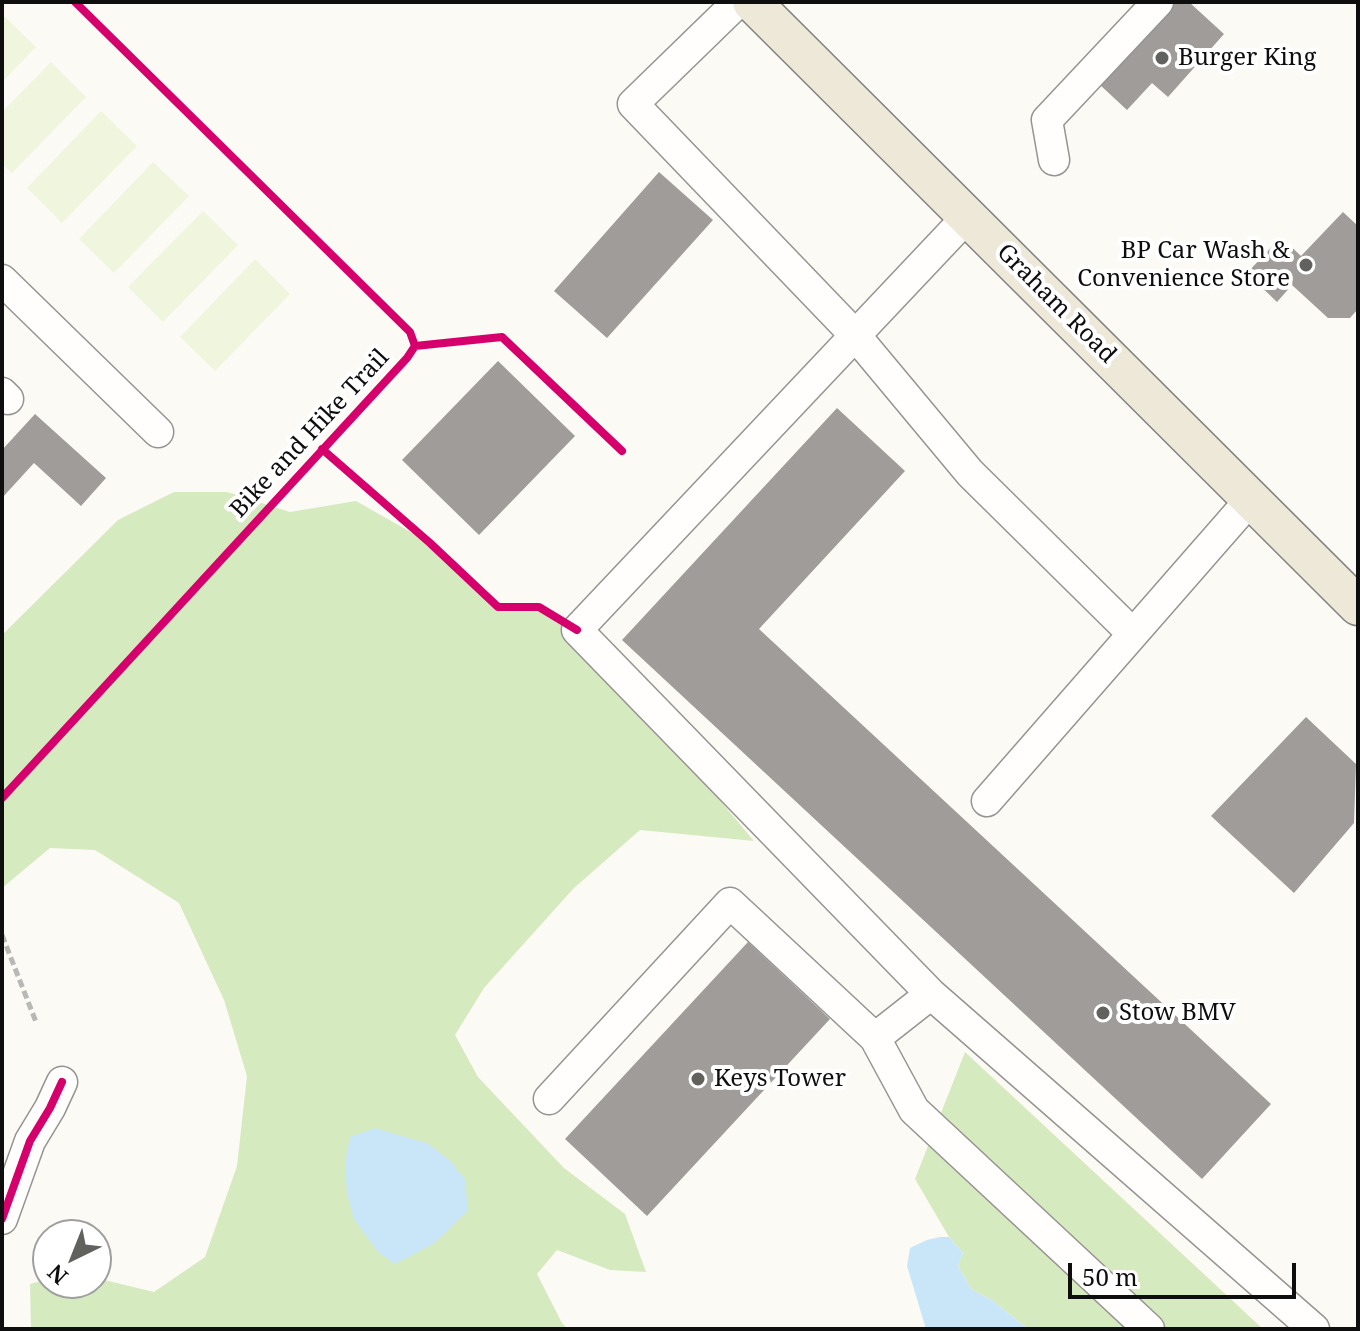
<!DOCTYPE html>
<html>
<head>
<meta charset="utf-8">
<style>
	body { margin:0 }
	#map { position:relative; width:1360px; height:1331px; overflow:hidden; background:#fcfaf4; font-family:"Noto Serif",serif }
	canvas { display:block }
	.frame { position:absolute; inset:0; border:4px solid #0e0e0e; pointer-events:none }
	.north { position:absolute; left:32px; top:1219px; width:80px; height:80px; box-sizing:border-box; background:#fff; border:2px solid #9f9f9f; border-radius:50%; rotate:223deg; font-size:22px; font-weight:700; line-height:32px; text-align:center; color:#0e0e0e }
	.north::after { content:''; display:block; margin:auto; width:28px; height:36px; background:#61615e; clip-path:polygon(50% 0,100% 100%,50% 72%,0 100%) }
	.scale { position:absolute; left:1068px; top:1263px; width:228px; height:36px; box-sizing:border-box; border:4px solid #0e0e0e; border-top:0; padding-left:10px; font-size:24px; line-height:28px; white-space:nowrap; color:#0e0e0e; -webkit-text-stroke:6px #fff; paint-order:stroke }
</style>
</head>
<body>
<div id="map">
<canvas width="1360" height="1331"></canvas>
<div class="frame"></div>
<div class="north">N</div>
<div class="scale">50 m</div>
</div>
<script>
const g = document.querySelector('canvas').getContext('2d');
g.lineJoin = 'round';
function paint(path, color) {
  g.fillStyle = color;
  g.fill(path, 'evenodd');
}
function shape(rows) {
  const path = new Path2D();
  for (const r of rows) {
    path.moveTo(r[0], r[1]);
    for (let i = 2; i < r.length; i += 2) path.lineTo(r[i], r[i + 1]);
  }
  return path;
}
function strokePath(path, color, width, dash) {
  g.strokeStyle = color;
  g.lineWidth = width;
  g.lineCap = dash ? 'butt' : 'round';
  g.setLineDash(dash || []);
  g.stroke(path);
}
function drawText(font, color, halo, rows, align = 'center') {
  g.font = font + ' "Noto Serif",serif';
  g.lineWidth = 8;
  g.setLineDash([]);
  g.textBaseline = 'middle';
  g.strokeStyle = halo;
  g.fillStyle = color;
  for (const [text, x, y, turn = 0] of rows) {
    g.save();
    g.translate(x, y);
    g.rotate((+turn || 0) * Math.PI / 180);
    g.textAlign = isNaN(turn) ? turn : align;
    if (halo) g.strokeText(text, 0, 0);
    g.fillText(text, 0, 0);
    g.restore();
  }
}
const forest = shape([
	[174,492,227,492,290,512,356,501,430,543,498,607,539,607,577,630,754,841,640,830,573,889,484,988,455,1035,478,1077,564,1168,625,1214,646,1272,610,1270,557,1250,537,1274,562,1323,568,1329,31,1329,30,1284,48,1279,48,1283,96,1283,96,1278,154,1292,205,1257,237,1166,247,1076,224,1000,179,903,95,850,50,848,2,888,2,635,118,520],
	[965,1052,1263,1329,1028,1329,992,1300,972,1290,958,1266,963,1253,949,1237,915,1179]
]);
const pitch = shape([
	[2,14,36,47,2,82],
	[51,62,86,97,12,173,2,164,2,112],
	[101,111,137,146,62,223,27,188],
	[153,162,189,196,114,273,79,239],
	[203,211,238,245,163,322,128,287],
	[255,259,290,294,215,371,180,337]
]);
const water = shape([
	[375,1128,429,1144,450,1161,465,1179,468,1211,433,1244,395,1264,378,1252,354,1219,347,1194,345,1162,350,1137],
	[940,1237,949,1237,963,1253,958,1266,972,1290,992,1300,1028,1329,926,1329,907,1266,910,1248,927,1240]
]);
const building = shape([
	[1173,2,1189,2,1224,34,1168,97,1152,83,1127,110,1099,84],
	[659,172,713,220,607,338,554,291],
	[1343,212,1358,226,1358,309,1350,318,1328,318,1292,285,1277,302,1247,273,1281,237,1301,256],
	[498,361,575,436,479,535,402,460],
	[837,408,905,471,759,629,1271,1104,1202,1179,622,640],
	[35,414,106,478,81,506,34,463,2,498,2,450],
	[1306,717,1356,764,1354,823,1294,893,1211,816],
	[748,942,830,1019,647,1216,565,1139]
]);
const path = shape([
	[2,935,36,1022]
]);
const minor = shape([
	[738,2,633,104,855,335,970,473,1133,634],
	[1054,160,1047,120,1158,2],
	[968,216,577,630,931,994,1314,1329],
	[2,280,158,432],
	[2,393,8,399],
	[987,801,1251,499],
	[875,1038,931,994],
	[549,1099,730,903,875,1038,914,1110,1149,1329],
	[2,1219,30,1141,50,1108,62,1082]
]);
const major = shape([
	[752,2,1358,606]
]);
const cycleway = shape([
	[415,346,502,337,622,451],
	[322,449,430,543,498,607,539,607,577,630],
	[2,798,407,358,415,346,410,332,75,2],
	[2,1219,30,1141,50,1108,62,1082]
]);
const markers = [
	[1162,58,8,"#61615e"],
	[1306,265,8,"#61615e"],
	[1103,1013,8,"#61615e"],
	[698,1079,8,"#61615e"]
];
const poiNames = [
	["Burger King",1178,58],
	["BP Car Wash &",1290,251,"right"],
	["Convenience Store",1290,279,"right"],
	["Stow BMV",1119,1013],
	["Keys Tower",714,1079]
];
const streetNames = [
	["Graham Road",1056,304,45],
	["Bike and Hike Trail",310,434,-47]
];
paint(forest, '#d6eac0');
paint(pitch, '#eff6dd');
paint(water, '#c8e6f8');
paint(building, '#9f9c99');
strokePath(minor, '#959492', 33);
strokePath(major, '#82827f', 41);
strokePath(path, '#b8b8b7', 5, [8, 4]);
strokePath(minor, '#fffefd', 30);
strokePath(major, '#eee8d9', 38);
strokePath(cycleway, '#d6006c', 8);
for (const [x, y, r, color] of markers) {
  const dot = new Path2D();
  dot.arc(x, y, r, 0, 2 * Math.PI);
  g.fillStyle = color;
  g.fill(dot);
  strokePath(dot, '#fff', 3);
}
drawText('24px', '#0e0e0e', '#fff', poiNames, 'left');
drawText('24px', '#0e0e0e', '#fff', streetNames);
</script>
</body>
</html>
